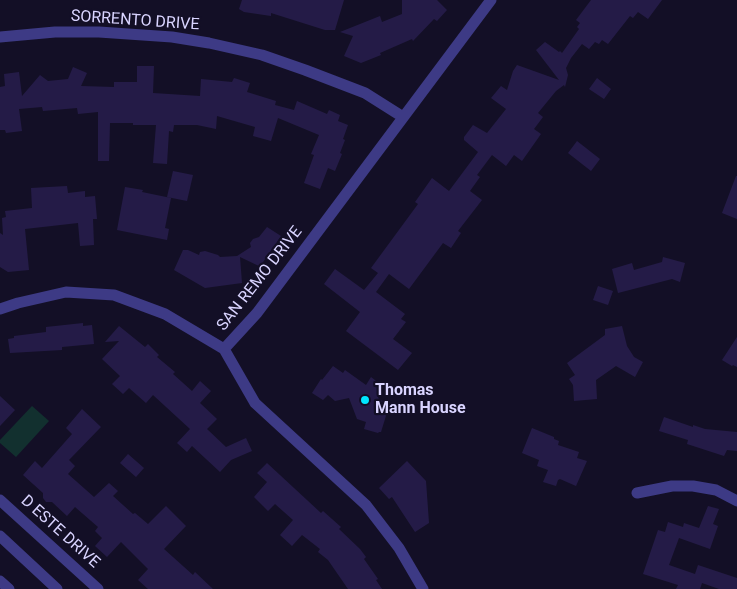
<!DOCTYPE html>
<html>
<head>
<meta charset="utf-8">
<style>
	body { margin:0 }
	canvas { display:block; background:#130f26 }
</style>
</head>
<body>
<canvas width="737" height="589"></canvas>
<script>
const g = document.querySelector('canvas').getContext('2d');
g.lineJoin = 'round';
function paint(path, color) {
  g.fillStyle = color;
  g.fill(path, 'evenodd');
}
function shape(rows) {
  const path = new Path2D();
  for (const r of rows) {
    path.moveTo(r[0], r[1]);
    for (let i = 2; i < r.length; i += 2) path.lineTo(r[i], r[i + 1]);
  }
  return path;
}
function strokePath(path, color, width, dash) {
  g.strokeStyle = color;
  g.lineWidth = width;
  g.lineCap = dash ? 'butt' : 'round';
  g.setLineDash(dash || []);
  g.stroke(path);
}
function drawText(font, color, halo, rows, align = 'center') {
  g.font = font + ' Roboto,sans-serif';
  g.lineWidth = 4.5;
  g.setLineDash([]);
  g.textBaseline = 'middle';
  g.strokeStyle = halo;
  g.fillStyle = color;
  for (const [text, x, y, turn = 0] of rows) {
    g.save();
    g.translate(x, y);
    g.rotate((+turn || 0) * Math.PI / 180);
    g.textAlign = isNaN(turn) ? turn : align;
    if (halo) g.strokeText(text, 0, 0);
    g.fillText(text, 0, 0);
    g.restore();
  }
}
const green = shape([
	[32,406,49,421,16,457,0,443,0,440]
]);
const building = shape([
	[242,0,344,0,335,30,325,30,271,13,271,16,244,12,239,9],
	[402,0,437,0,447,10,437,21,434,19,413,41,412,39,380,53,381,55,361,63,344,56,353,36,340,32,380,16,382,22,402,14],
	[591,0,662,0,648,19,638,12,633,18,630,16,608,44,602,40,599,44,595,42,589,49,582,44,571,58,566,68,568,75,565,87,564,85,556,91,538,113,543,117,534,129,541,134,522,161,514,155,506,166,492,155,477,175,480,177,470,191,482,200,458,231,461,233,451,248,443,243,409,289,389,274,376,292,405,314,401,319,406,322,393,339,412,353,398,370,346,331,360,312,324,284,335,269,364,290,378,273,371,268,418,204,415,202,432,178,449,191,478,152,464,140,464,137,473,125,487,133,506,109,491,98,501,86,507,90,513,71,517,65,559,80,536,50,545,42,559,52,560,51,562,53,579,29,577,27,580,23,576,20],
	[137,66,154,66,153,93,200,96,201,79,232,82,234,78,250,83,247,92,276,101,275,105,294,110,297,101,327,114,329,110,340,115,338,121,348,125,343,139,345,140,340,153,342,154,335,171,328,168,320,189,304,183,314,155,311,154,319,135,278,118,271,141,253,136,255,127,217,116,216,129,197,125,174,125,173,132,169,131,167,164,153,163,156,125,133,125,133,123,110,123,109,161,98,161,98,112,78,114,77,108,43,111,42,107,19,109,22,131,6,133,5,130,0,130,0,87,5,86,4,74,19,72,22,96,40,75,48,81,68,79,73,67,87,73,81,86,114,87,114,82,137,82],
	[597,78,611,89,604,99,589,89],
	[577,141,600,159,591,171,568,153],
	[173,171,193,175,187,201,167,197],
	[736,176,737,176,737,219,722,213],
	[67,186,68,193,85,191,85,197,95,196,97,219,93,219,94,245,80,246,78,223,25,229,29,270,8,272,0,267,0,233,3,235,2,218,6,217,5,211,32,208,31,188],
	[125,187,143,190,142,192,171,198,165,228,169,229,167,240,117,230],
	[267,227,281,236,263,262,261,267,240,257,242,283,205,288,174,270,183,250,188,250,199,255,200,252,205,251,218,255,220,257,237,256,251,247,250,243,253,239,259,237],
	[663,257,685,263,680,282,672,279,618,293,612,269,632,263,634,270,662,262],
	[598,286,613,291,608,305,593,300],
	[83,323,83,326,92,325,94,344,62,347,62,350,10,353,8,339,14,338,14,336,46,332,46,327],
	[119,326,145,347,148,344,159,355,157,357,175,372,173,374,192,391,200,381,211,391,200,403,217,419,207,429,226,447,246,438,252,451,231,460,220,472,192,446,187,452,177,443,190,429,153,395,146,403,129,388,123,394,112,384,120,376,102,359,119,341,105,342],
	[622,326,627,346,634,357,643,362,635,377,616,366,596,380,597,399,574,401,573,385,569,379,575,375,567,363,605,335,605,329],
	[737,337,737,367,733,365,732,366,722,360],
	[333,366,343,373,345,370,366,385,371,377,384,387,378,398,389,406,381,432,379,432,378,433,364,429,366,422,357,419,349,398,335,401,328,395,323,400,312,393,321,379,322,380],
	[0,396,15,410,0,426],
	[82,409,101,427,69,460,75,466,68,474,94,497,109,483,118,491,113,496,133,514,135,513,148,524,166,506,186,526,164,549,193,575,195,572,213,589,148,589,138,580,148,569,121,542,107,557,95,546,102,538,95,531,98,527,75,507,67,516,52,502,46,502,43,498,43,493,23,475,35,461,42,468,72,434,66,428],
	[664,417,693,427,693,425,705,429,737,432,737,451,727,450,724,456,687,444,688,440,659,431],
	[532,428,554,437,554,439,559,441,558,445,579,452,577,458,587,461,576,486,560,479,558,480,556,486,543,482,548,470,537,466,539,460,522,453],
	[128,454,144,468,136,477,120,463],
	[407,461,426,481,429,523,415,532,392,497,389,499,379,488],
	[267,463,321,513,323,511,341,527,339,529,360,549,366,557,364,559,378,579,376,580,382,589,348,589,328,560,318,552,320,549,302,535,292,546,280,535,293,520,275,504,268,511,254,497,267,482,257,473],
	[708,506,719,509,713,524,718,526,710,549,679,538,669,565,695,574,698,565,737,578,737,589,719,589,702,583,700,589,676,589,678,585,643,574,658,530,665,532,668,522,683,527,684,523,699,528]
]);
const minor = shape([
	[0,37,55,32,99,32,172,37,209,43,262,55,305,70,365,93,403,117],
	[0,309,18,303,66,292,114,295,165,314,224,349],
	[224,349,257,313,491,0],
	[224,349,255,403,366,505,399,548,423,589],
	[637,493,672,486,693,486,716,490,737,501],
	[0,500,98,589],
	[0,536,57,589],
	[0,581,9,589]
]);
const markers = [
	[365,400,5,"#00e5ff"]
];
const streetNames = [
	["SORRENTO DRIVE",135,21,4],
	["SAN REMO DRIVE",260,279,-52],
	["D ESTE DRIVE",60,532,42]
];
const poiNames = [
	["Thomas",375,391],
	["Mann House",375,409]
];
paint(green, '#12302f');
paint(building, '#241b47');
strokePath(minor, '#3d3a85', 11);
for (const [x, y, r, color] of markers) {
  const dot = new Path2D();
  dot.arc(x, y, r, 0, 2 * Math.PI);
  g.fillStyle = color;
  g.fill(dot);
  strokePath(dot, '#130f26', 2);
}
drawText('16px', '#d9d4ff', '#130f26', streetNames);
drawText('bold 16px', '#d9d4ff', '#130f26', poiNames, 'left');
</script>
</body>
</html>
